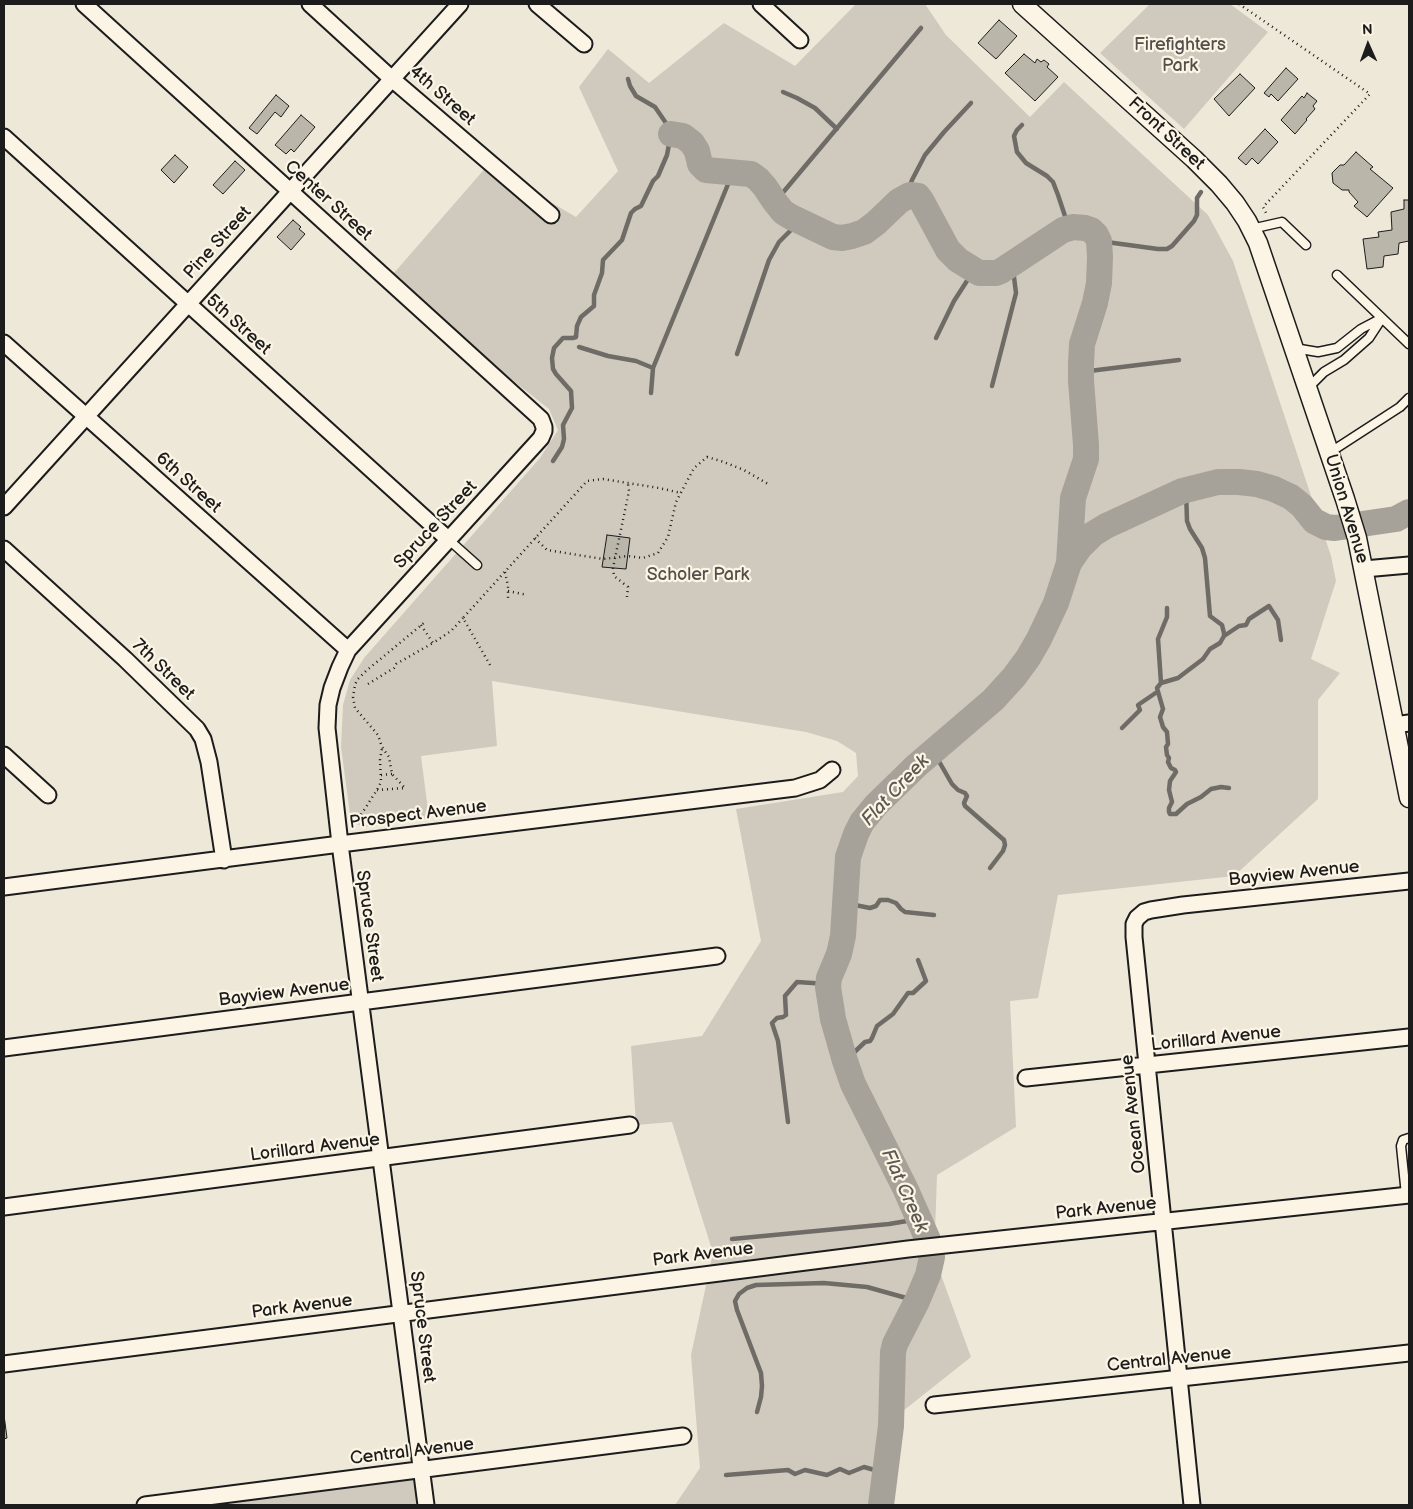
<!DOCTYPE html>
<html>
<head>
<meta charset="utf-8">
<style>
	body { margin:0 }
	#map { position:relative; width:1413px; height:1509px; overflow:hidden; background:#eee8d9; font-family:"Balsamiq Sans",sans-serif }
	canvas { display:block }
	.frame { position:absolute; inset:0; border:5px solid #1c1c1c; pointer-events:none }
	.north { position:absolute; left:1343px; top:20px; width:50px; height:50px; -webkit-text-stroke:4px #fcf5e5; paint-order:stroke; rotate:358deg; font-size:14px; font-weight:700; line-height:20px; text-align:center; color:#1c1c1c }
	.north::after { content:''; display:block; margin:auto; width:18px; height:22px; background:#1c1c1c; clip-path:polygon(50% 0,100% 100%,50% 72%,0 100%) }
</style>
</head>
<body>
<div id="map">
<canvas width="1413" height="1509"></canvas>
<div class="frame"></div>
<div class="north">N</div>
</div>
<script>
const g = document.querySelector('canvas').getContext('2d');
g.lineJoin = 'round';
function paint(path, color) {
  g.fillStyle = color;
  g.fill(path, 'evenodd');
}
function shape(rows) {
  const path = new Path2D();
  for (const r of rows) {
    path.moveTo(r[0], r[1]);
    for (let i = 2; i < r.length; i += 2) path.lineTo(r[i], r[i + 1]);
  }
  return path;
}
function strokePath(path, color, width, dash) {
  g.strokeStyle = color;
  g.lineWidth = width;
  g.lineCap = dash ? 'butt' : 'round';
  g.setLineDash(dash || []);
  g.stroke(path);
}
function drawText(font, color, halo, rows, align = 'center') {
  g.font = font + ' "Balsamiq Sans",sans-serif';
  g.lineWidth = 4.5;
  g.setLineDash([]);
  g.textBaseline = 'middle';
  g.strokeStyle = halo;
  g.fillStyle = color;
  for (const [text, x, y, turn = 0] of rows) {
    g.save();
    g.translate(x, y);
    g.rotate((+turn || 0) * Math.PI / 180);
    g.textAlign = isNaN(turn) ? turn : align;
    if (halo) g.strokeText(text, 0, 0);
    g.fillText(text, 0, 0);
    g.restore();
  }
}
const green = shape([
	[856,4,925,4,946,35,1030,117,1064,82,1208,215,1233,261,1331,556,1336,581,1311,659,1340,673,1318,700,1318,799,1234,876,1058,895,1038,998,1010,1001,1016,1127,937,1175,935,1232,941,1275,971,1357,903,1411,891,1505,675,1505,700,1468,691,1355,713,1253,672,1122,636,1125,631,1046,702,1036,761,941,736,809,843,792,858,776,856,753,837,741,806,732,492,681,497,746,421,756,429,818,365,827,351,822,341,747,343,705,350,680,364,658,540,458,558,430,549,409,387,281,488,165,576,217,618,171,579,87,608,49,649,83,724,23,795,66],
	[1150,4,1230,4,1268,32,1184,129,1100,53],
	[421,1470,424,1505,145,1505]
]);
const stream = shape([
	[783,92,797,98,815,108,837,129],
	[1022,125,1017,130,1014,136,1017,152,1026,163,1047,176,1053,182,1058,195,1069,228],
	[906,197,912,180,925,155,944,132,971,103],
	[775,202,921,28],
	[1099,241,1158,249,1167,249,1172,246,1194,221,1197,215,1197,198,1201,192],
	[936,338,954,301,974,270],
	[579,347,608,356,636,361,653,368],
	[737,354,769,260,779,242,800,221],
	[1081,372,1179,360],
	[992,386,1016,293,1014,277,1009,266],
	[651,393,653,368,733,172],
	[553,461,562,447,564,439,563,425,572,408,571,391,556,374,553,369,552,358,554,348,563,338,573,338,576,337,577,326,581,317,594,306,594,295,602,273,603,260,622,240,631,213,635,209,641,206,653,181,658,176,667,155,671,134,668,126,655,107,636,96,630,86,628,79],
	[1186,490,1187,521,1190,529,1202,548,1205,558,1210,616,1222,625,1224,633,1224,636,1220,643,1210,649,1203,659,1178,678,1161,683,1157,688,1163,709,1160,717,1163,727,1167,732,1168,744,1166,747,1167,755,1169,758,1168,762,1171,768,1175,770,1176,772,1170,781,1169,790,1172,802,1169,808,1169,812,1170,814,1176,814,1187,804,1201,797,1211,789,1221,787,1229,788],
	[1224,636,1239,626,1246,625,1249,619,1269,606,1278,620,1281,640],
	[1161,683,1158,639,1167,617,1167,608],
	[1122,728,1140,710,1138,705,1157,692],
	[933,751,952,784,958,790,965,793,967,796,964,803,965,806,1004,840,1005,845,1003,851,990,868],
	[845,903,870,908,876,906,880,900,888,900,896,903,901,909,905,912,934,915],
	[845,1061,865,1042,870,1041,872,1038,877,1026,893,1014,908,993,913,993,926,981,918,960],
	[788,1122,778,1041,772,1023,777,1018,783,1017,786,1015,785,996,797,982,828,984],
	[732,1239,889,1224,919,1219],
	[757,1412,761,1397,762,1386,761,1373,737,1310,735,1301,739,1294,747,1288,756,1285,824,1283,867,1287,917,1301],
	[726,1475,788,1470,795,1474,805,1470,827,1475,840,1469,849,1473,864,1467,885,1473]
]);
const river = shape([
	[671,134,683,136,692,143,697,151,700,164,706,170,751,174,758,179,765,187,775,202,783,212,791,217,833,237,842,238,852,236,864,232,876,223,899,201,910,195,918,196,921,200,948,250,958,260,979,273,996,273,1001,271,1063,230,1073,227,1085,228,1091,230,1096,235,1099,241,1100,257,1099,283,1095,303,1082,344,1081,364,1081,381,1086,445,1086,459,1073,498,1069,563],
	[881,1505,891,1426,893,1352,895,1344,917,1301,928,1275,932,1257,928,1240,906,1190,853,1084,845,1061,833,1019,828,987,829,978,839,954,843,936,848,857,856,834,862,822,876,805,916,766,993,700,1014,677,1028,658,1039,639,1056,603,1069,563,1080,547,1093,534,1106,526,1182,491,1218,482,1239,482,1257,484,1274,489,1291,497,1302,506,1314,521,1326,527,1335,528,1396,519,1409,512]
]);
const building = shape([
	[999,20,1017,36,996,59,978,43,999,20],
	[1024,54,1035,63,1037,59,1041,62,1044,60,1049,64,1047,67,1058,77,1035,101,1005,73,1024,54],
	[1286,68,1298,79,1278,101,1271,94,1269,97,1264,93,1286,68],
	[1240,74,1255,88,1229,116,1214,99,1240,74],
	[1307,93,1317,101,1313,106,1315,109,1306,119,1307,120,1295,134,1281,120,1302,96,1304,98,1307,93],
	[276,95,289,106,281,117,275,112,257,134,249,128,276,95],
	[301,115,315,127,294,152,291,149,286,154,275,145,301,115],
	[1265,129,1278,142,1258,164,1252,158,1246,165,1238,158,1265,129],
	[1356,152,1373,167,1370,169,1393,188,1367,217,1354,206,1358,202,1349,192,1349,190,1342,190,1333,183,1332,173,1340,165,1344,165,1356,152],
	[175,155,188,167,174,183,161,170,175,155],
	[235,161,245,170,223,194,213,185,235,161],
	[1404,200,1409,200,1409,241,1399,243,1398,254,1384,256,1383,267,1367,269,1363,239,1379,237,1378,232,1392,230,1391,212,1404,209,1404,200],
	[293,220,301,227,299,229,305,234,291,250,277,237,293,220],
	[607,535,630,538,626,569,602,567,607,535],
	[4,1415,7,1438,4,1439,4,1415]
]);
const path = shape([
	[1239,4,1370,94,1263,207,1267,215],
	[535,538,547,550,603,559,628,556,643,558,658,553,668,537,676,502,694,468,707,457,721,461,744,470,768,484],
	[505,572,508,586,508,600],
	[508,591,527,595],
	[627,597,628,587,614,576,613,568,629,491,628,484],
	[421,625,433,643,451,631,463,618],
	[490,665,463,618,587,481,603,479,659,488,681,493],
	[368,684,394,668,396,664,433,643],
	[381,775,392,774],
	[377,790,405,788,392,774,389,757,382,747,378,735,355,708,353,697,355,685,357,680,366,671,425,622],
	[353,827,377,790,381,782,380,760,382,748]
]);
const service = shape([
	[1251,229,1282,222,1306,245],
	[1337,275,1409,344],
	[1294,348,1318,352,1337,348,1361,329,1380,319],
	[1308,388,1324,372,1344,360,1369,338,1382,318],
	[1329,453,1400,407,1409,398],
	[449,540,477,565],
	[1406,1195,1401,1146,1403,1140,1409,1138]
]);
const minor = shape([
	[84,4,541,419,544,427,544,431,541,438,348,650,340,667,332,688,328,705,327,728,340,844,426,1505],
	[310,4,392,79,551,215],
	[537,4,584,44],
	[761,4,800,40],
	[4,137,449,540],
	[4,343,348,650],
	[4,507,460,4],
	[4,549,125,659,197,729,203,739,209,762,224,860],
	[1364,569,1409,565],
	[1394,725,1409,723],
	[4,755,48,795],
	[4,887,340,844,795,788,820,780,832,770],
	[4,1048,717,956],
	[1026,1078,1409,1037],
	[4,1207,630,1125],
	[4,1364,908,1249,1409,1195],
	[934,1405,1409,1353],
	[145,1505,683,1436],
	[1192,1505,1134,937,1134,924,1137,918,1144,912,1151,910,1183,905,1409,881]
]);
const tertiary = shape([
	[1022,4,1194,159,1219,184,1235,203,1247,221,1258,243,1345,499,1357,538,1409,798]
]);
const parkNames = [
	["Firefighters",1180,45],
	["Park",1180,66],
	["Scholer Park",698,575]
];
const streetNames = [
	["4th Street",442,96,41],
	["Front Street",1166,134,43],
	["Center Street",328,201,42],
	["Pine Street",218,243,-48],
	["5th Street",238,325,42],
	["6th Street",188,483,42],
	["Union Avenue",1346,509,73],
	["Spruce Street",436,525,-47],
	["7th Street",163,670,44],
	["Prospect Avenue",418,815,-7],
	["Bayview Avenue",1294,874,-6],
	["Spruce Street",369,926,82],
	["Bayview Avenue",284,993,-7],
	["Lorillard Avenue",1216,1039,-6],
	["Ocean Avenue",1134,1114,-96],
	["Lorillard Avenue",315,1148,-7],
	["Park Avenue",1106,1209,-6],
	["Park Avenue",703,1255,-7],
	["Park Avenue",302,1307,-7],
	["Spruce Street",422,1327,83],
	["Central Avenue",1169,1360,-6],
	["Central Avenue",412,1452,-7]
];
const waterNames = [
	["Flat Creek",896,791,-47],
	["Flat Creek",904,1191,66]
];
paint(green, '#cfcabd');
strokePath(stream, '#6f6c67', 4.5);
strokePath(river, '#a7a299', 26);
paint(building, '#bab6aa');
strokePath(building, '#1c1c1c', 1);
strokePath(service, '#1c1c1c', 11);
strokePath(minor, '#1c1c1c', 19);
strokePath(tertiary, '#1c1c1c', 21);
strokePath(path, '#1c1c1c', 2.5, [1, 4]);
strokePath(service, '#fcf5e5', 8);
strokePath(minor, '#fcf5e5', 15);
strokePath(tertiary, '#fcf5e5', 18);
drawText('18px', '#52504c', '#fcf5e5', parkNames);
drawText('18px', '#1c1c1c', '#fcf5e5', streetNames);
drawText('italic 19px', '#5b5854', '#fcf5e5', waterNames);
</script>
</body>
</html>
